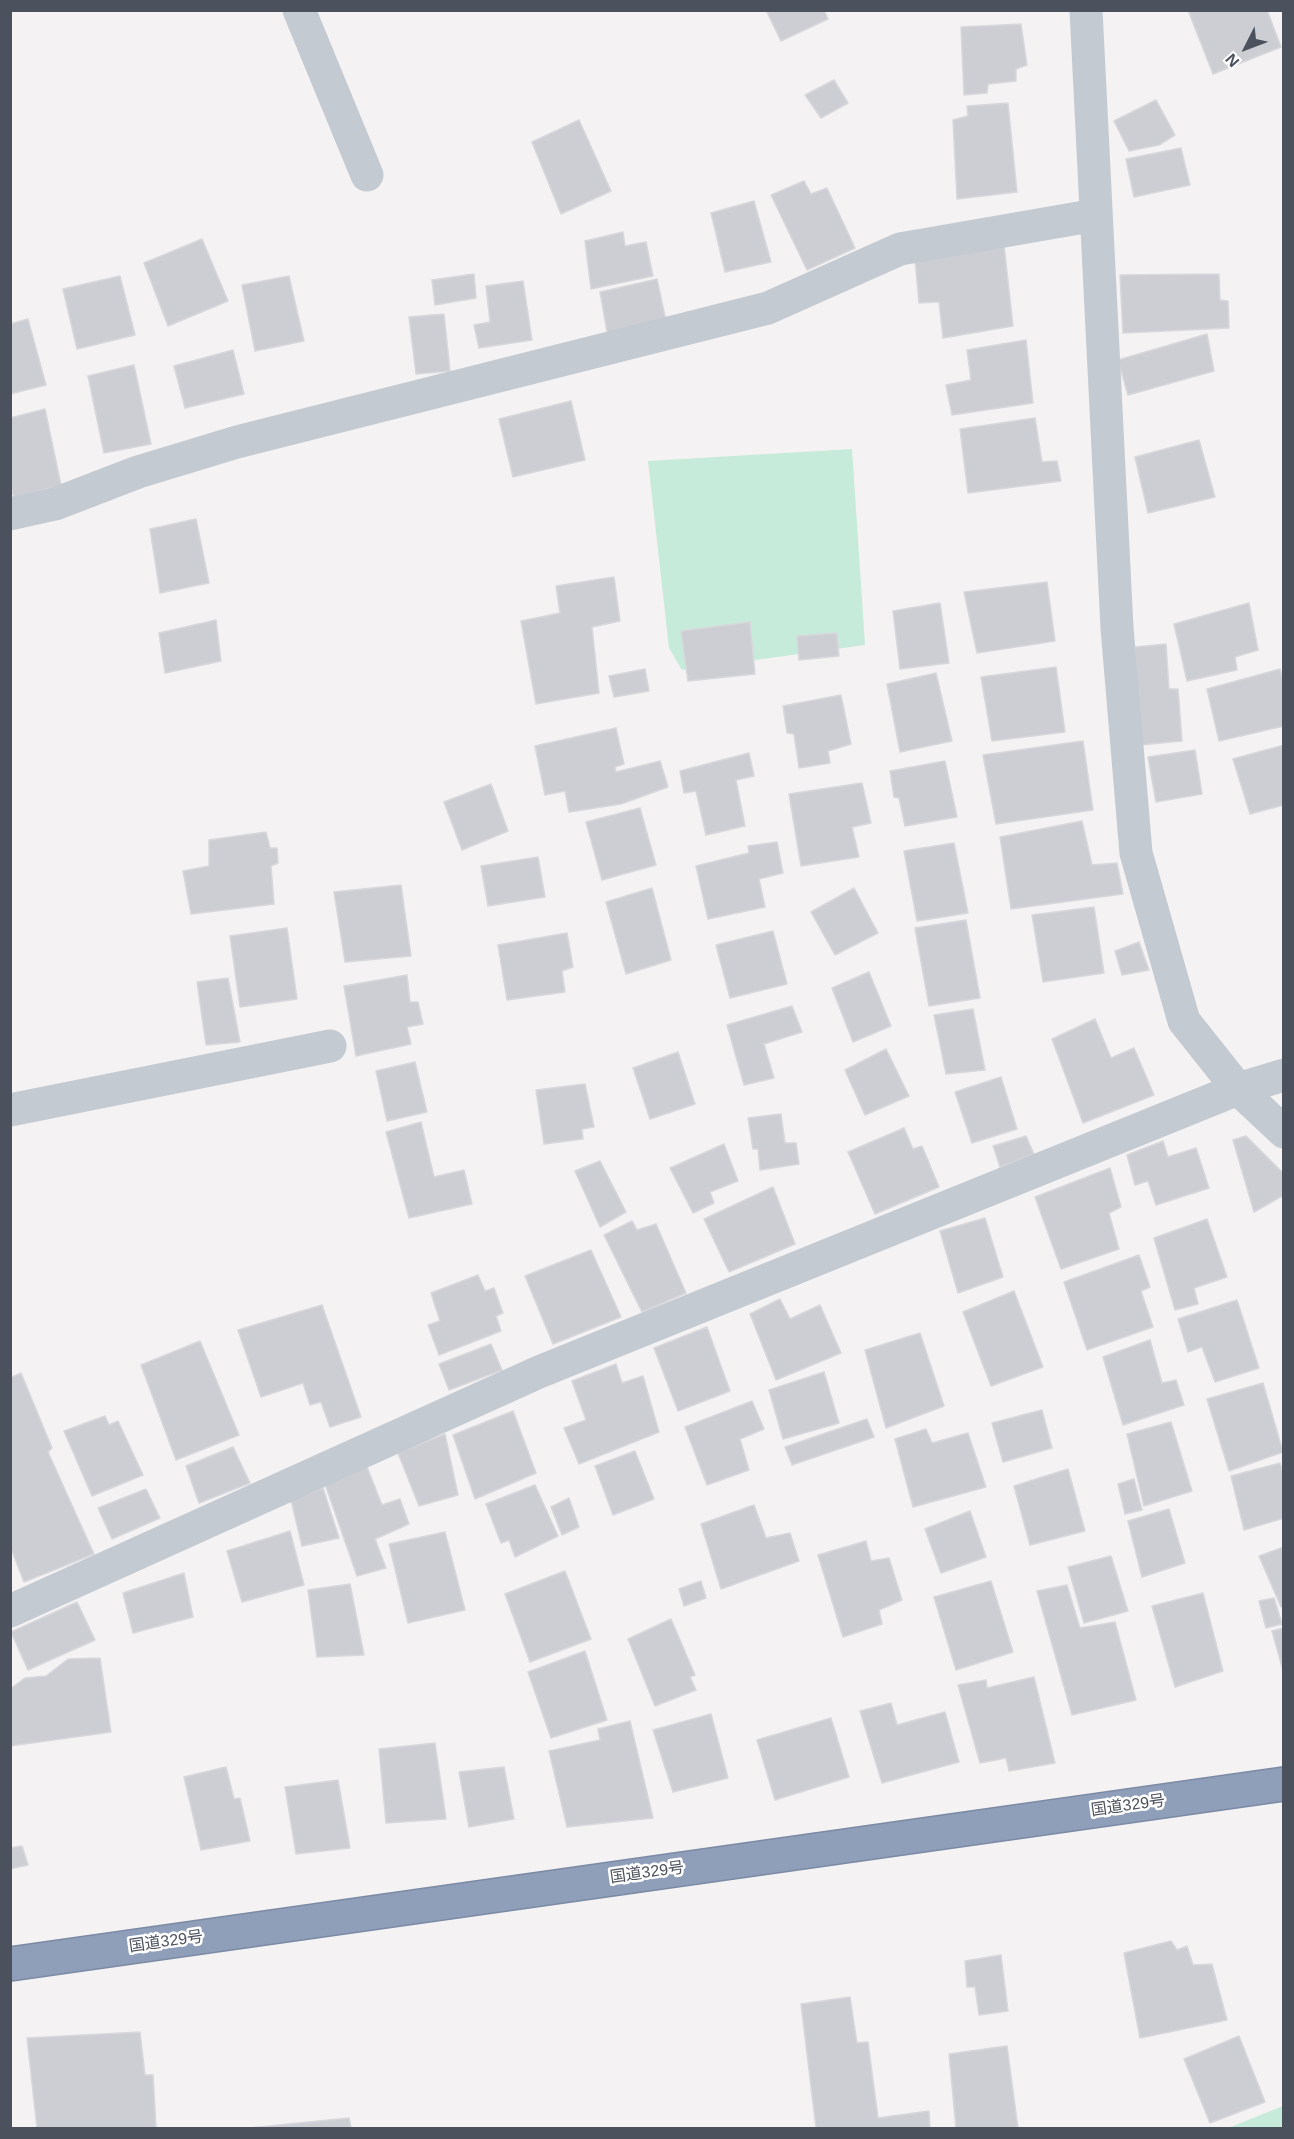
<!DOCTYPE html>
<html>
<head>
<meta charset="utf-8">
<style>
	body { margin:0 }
	#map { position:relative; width:1294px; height:2139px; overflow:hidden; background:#f4f2f2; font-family:Arial,sans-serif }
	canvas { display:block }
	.frame { position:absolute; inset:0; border:12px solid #4c525d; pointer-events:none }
	.north { position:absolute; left:1216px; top:18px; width:60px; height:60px; -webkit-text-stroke:4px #fff; paint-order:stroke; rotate:228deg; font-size:16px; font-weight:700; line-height:24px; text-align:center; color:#4c525d }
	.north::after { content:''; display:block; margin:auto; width:21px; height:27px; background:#4c525d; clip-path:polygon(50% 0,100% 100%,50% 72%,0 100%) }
</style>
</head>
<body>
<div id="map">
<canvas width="1294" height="2139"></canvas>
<div class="frame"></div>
<div class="north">N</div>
</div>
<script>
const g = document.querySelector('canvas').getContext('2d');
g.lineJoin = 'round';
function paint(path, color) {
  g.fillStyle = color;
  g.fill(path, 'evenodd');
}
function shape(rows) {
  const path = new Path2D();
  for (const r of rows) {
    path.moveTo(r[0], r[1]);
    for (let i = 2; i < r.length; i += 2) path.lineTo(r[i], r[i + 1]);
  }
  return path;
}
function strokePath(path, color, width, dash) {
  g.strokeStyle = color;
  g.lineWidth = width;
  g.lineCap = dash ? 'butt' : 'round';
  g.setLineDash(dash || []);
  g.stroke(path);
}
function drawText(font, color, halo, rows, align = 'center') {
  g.font = font + ' Arial,"Noto Sans JP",sans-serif';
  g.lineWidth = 5;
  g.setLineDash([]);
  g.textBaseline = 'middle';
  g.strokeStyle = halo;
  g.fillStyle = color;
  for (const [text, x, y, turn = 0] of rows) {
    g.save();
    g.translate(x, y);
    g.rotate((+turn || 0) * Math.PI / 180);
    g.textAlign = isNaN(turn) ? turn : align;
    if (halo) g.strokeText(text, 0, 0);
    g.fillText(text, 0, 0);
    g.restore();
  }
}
const green = shape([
	[852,449,865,645,682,670,669,648,648,461],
	[1283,2106,1283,2128,1228,2128]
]);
const building = shape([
	[766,10,824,10,828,19,781,41,766,10],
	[1188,10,1267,10,1281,47,1213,74,1188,10],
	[1021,24,1027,65,1016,69,1016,81,988,84,987,93,964,95,961,27,1021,24],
	[834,80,848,103,821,118,805,95,834,80],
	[1156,100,1175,135,1159,145,1129,151,1114,121,1156,100],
	[1008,103,1017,192,957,199,953,120,968,116,967,106,1008,103],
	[579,120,611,191,561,214,532,142,579,120],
	[1181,148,1190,185,1134,197,1126,159,1181,148],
	[804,181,811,194,827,188,855,248,807,270,771,195,804,181],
	[754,201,771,262,725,272,711,213,754,201],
	[623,232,625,246,646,242,653,276,591,289,585,241,623,232],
	[202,239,228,301,168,326,144,263,202,239],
	[1004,245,1013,326,943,338,939,302,919,303,915,259,1004,245],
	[474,274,476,298,435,305,432,280,474,274],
	[1219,274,1220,300,1228,301,1229,328,1123,333,1120,275,1219,274],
	[120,276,135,335,77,349,63,289,120,276],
	[289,276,304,341,255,351,242,285,289,276],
	[657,279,666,321,608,337,600,292,657,279],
	[523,281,532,340,479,348,474,325,490,322,486,286,523,281],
	[444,314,450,371,416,374,409,317,444,314],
	[28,319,46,385,10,394,10,324,28,319],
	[1207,334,1214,371,1128,395,1118,360,1207,334],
	[1026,340,1033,403,952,415,946,385,971,380,967,350,1026,340],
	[233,350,244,394,185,408,174,366,233,350],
	[134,365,151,444,104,453,88,376,134,365],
	[571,401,585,460,513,477,499,419,571,401],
	[45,409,61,485,14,498,10,483,10,418,45,409],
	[1035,418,1042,462,1057,461,1061,481,968,493,960,429,1035,418],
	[1199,440,1215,497,1148,513,1135,457,1199,440],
	[196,519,209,583,160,593,150,529,196,519],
	[614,577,620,621,592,627,599,693,536,704,521,621,560,613,556,586,614,577],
	[1047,582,1055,641,977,653,964,592,1047,582],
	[940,603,949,663,900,669,893,611,940,603],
	[1249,603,1258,650,1235,657,1237,670,1187,681,1174,624,1249,603],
	[216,620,221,661,165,673,159,633,216,620],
	[750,622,755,674,688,681,681,631,750,622],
	[837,633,839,656,799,660,797,636,837,633],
	[1166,644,1169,689,1178,689,1182,741,1140,745,1135,647,1166,644],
	[1056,667,1065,732,992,741,981,677,1056,667],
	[645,669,649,691,614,697,609,676,645,669],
	[1280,669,1284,685,1284,726,1219,741,1207,689,1280,669],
	[936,673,952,741,900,752,887,684,936,673],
	[841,695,851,744,828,751,830,763,799,768,794,734,787,733,783,706,841,695],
	[616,728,624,764,615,767,616,772,660,761,668,787,621,804,569,812,565,791,545,795,535,746,616,728],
	[1083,741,1093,810,996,824,983,755,1083,741],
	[1284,745,1284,805,1250,814,1233,759,1284,745],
	[1195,750,1202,794,1156,802,1148,757,1195,750],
	[749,753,754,776,736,780,745,826,706,835,696,791,684,793,680,771,749,753],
	[945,761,957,817,905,826,899,798,894,797,890,771,945,761],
	[862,783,871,823,852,827,859,857,801,866,789,794,862,783],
	[491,784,508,831,462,850,444,802,491,784],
	[640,808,656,865,602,880,586,822,640,808],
	[1082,821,1092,865,1117,863,1123,894,1011,909,1000,837,1082,821],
	[266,832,270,848,277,848,278,863,271,866,274,904,191,914,183,871,209,866,209,840,266,832],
	[777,842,783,873,759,879,765,907,708,919,696,866,749,853,748,846,777,842],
	[954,843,968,913,917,921,904,851,954,843],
	[538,857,545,897,488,906,481,866,538,857],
	[401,885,411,956,345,962,334,892,401,885],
	[652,888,671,960,626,974,606,902,652,888],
	[854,888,878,933,835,955,811,912,854,888],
	[1094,907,1104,973,1043,982,1032,915,1094,907],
	[966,920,980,998,929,1006,915,928,966,920],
	[287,928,297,999,240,1007,230,936,287,928],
	[773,931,787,984,730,998,716,945,773,931],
	[567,933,573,967,562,971,565,992,507,1000,498,945,567,933],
	[1139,942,1149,970,1122,975,1115,951,1139,942],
	[869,972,891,1026,853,1042,832,988,869,972],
	[407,975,410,1002,418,1002,423,1024,407,1027,411,1044,356,1056,344,986,407,975],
	[228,978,240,1042,206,1045,197,982,228,978],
	[792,1006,802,1032,764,1044,774,1078,744,1085,727,1025,792,1006],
	[973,1009,985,1070,946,1074,934,1015,973,1009],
	[1095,1019,1111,1058,1134,1048,1154,1095,1083,1123,1052,1039,1095,1019],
	[886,1049,909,1096,865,1115,845,1070,886,1049],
	[678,1052,695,1104,650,1119,633,1068,678,1052],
	[415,1062,427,1112,387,1121,376,1071,415,1062],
	[1001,1077,1017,1129,972,1143,955,1092,1001,1077],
	[585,1084,594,1127,582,1129,583,1139,544,1144,536,1090,585,1084],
	[781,1114,785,1143,796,1143,799,1164,760,1170,758,1149,753,1149,748,1118,781,1114],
	[421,1122,434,1177,464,1170,472,1204,409,1218,386,1132,421,1122],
	[904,1128,913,1149,922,1146,939,1187,875,1214,848,1152,904,1128],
	[1026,1136,1034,1154,1000,1167,993,1146,1026,1136],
	[1246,1136,1284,1174,1284,1195,1254,1212,1233,1140,1246,1136],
	[1163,1141,1168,1157,1196,1148,1209,1188,1156,1205,1148,1181,1135,1185,1127,1155,1163,1141],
	[724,1144,738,1181,710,1192,714,1203,693,1213,670,1168,724,1144],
	[600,1161,626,1212,600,1227,575,1171,600,1161],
	[1110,1168,1121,1207,1109,1213,1119,1249,1061,1269,1035,1197,1110,1168],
	[773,1187,795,1244,729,1272,704,1219,773,1187],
	[985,1218,1003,1277,958,1293,940,1231,985,1218],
	[1207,1219,1227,1277,1194,1288,1198,1304,1175,1310,1154,1238,1207,1219],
	[632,1221,637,1230,656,1224,686,1293,642,1312,604,1235,632,1221],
	[591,1250,621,1317,553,1344,525,1276,591,1250],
	[1139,1255,1150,1287,1141,1291,1153,1327,1087,1350,1064,1282,1139,1255],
	[478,1275,485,1291,494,1288,503,1313,496,1316,501,1331,439,1355,428,1325,440,1321,431,1293,478,1275],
	[1014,1291,1043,1367,991,1386,963,1312,1014,1291],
	[780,1299,790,1319,820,1305,841,1353,776,1380,750,1314,780,1299],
	[1237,1300,1259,1368,1215,1382,1202,1347,1188,1352,1178,1319,1237,1300],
	[322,1305,361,1417,330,1427,321,1402,310,1405,303,1383,261,1397,238,1330,322,1305],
	[707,1327,730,1391,678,1411,654,1348,707,1327],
	[920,1333,944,1406,886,1428,865,1350,920,1333],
	[1150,1340,1162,1383,1176,1380,1184,1405,1123,1425,1103,1357,1150,1340],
	[200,1341,239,1435,176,1460,141,1365,200,1341],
	[491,1344,502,1370,449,1390,439,1364,491,1344],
	[616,1364,622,1383,643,1376,659,1432,579,1464,564,1428,586,1420,572,1381,616,1364],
	[824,1372,839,1423,783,1439,769,1390,824,1372],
	[21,1373,52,1448,48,1452,94,1554,24,1582,10,1546,10,1378,21,1373],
	[1263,1383,1283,1452,1229,1471,1207,1399,1263,1383],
	[752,1401,764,1429,740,1439,749,1470,707,1485,685,1427,752,1401],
	[1042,1410,1052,1448,1003,1462,992,1423,1042,1410],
	[513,1411,536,1473,475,1499,453,1435,513,1411],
	[105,1416,109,1425,118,1421,143,1475,92,1496,64,1431,105,1416],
	[867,1419,874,1437,792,1465,785,1447,867,1419],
	[1171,1422,1192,1491,1144,1506,1127,1434,1171,1422],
	[926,1429,932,1443,968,1433,986,1487,913,1507,895,1439,926,1429],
	[445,1434,458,1495,419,1506,398,1453,445,1434],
	[233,1447,250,1483,199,1503,186,1466,233,1447],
	[635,1451,654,1499,613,1515,595,1466,635,1451],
	[1280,1463,1284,1477,1284,1518,1244,1530,1231,1476,1280,1463],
	[367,1467,382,1505,400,1499,409,1524,375,1539,386,1568,357,1576,325,1484,367,1467],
	[1068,1469,1085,1531,1030,1545,1014,1486,1068,1469],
	[1134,1479,1142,1510,1125,1514,1118,1484,1134,1479],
	[535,1485,558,1536,515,1557,509,1540,501,1543,486,1504,535,1485],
	[323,1488,339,1538,302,1546,291,1500,323,1488],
	[146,1489,160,1518,112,1539,98,1508,146,1489],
	[569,1498,579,1527,562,1535,551,1507,569,1498],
	[754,1505,766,1538,790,1533,799,1561,721,1589,701,1524,754,1505],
	[1169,1509,1185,1563,1142,1577,1128,1521,1169,1509],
	[970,1511,986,1557,941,1573,925,1529,970,1511],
	[290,1531,304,1585,242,1602,227,1551,290,1531],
	[445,1532,465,1610,408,1623,389,1544,445,1532],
	[866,1541,871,1561,889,1558,902,1600,879,1610,882,1624,843,1637,818,1555,866,1541],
	[1284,1547,1284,1606,1281,1607,1259,1556,1284,1547],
	[1111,1556,1128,1611,1084,1623,1068,1567,1111,1556],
	[565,1571,591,1639,530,1662,505,1594,565,1571],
	[184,1573,193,1617,133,1633,123,1593,184,1573],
	[701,1581,706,1598,684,1606,679,1589,701,1581],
	[991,1581,1013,1652,956,1670,934,1597,991,1581],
	[350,1584,364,1655,317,1657,308,1590,350,1584],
	[1067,1585,1080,1628,1115,1622,1136,1700,1072,1715,1037,1591,1067,1585],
	[1203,1593,1223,1671,1175,1687,1152,1606,1203,1593],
	[1274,1598,1282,1624,1266,1628,1259,1601,1274,1598],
	[77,1602,95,1640,28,1670,11,1632,77,1602],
	[671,1619,695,1675,690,1677,696,1690,655,1706,628,1639,671,1619],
	[1284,1628,1284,1674,1272,1631,1284,1628],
	[585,1651,607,1720,551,1738,528,1672,585,1651],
	[100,1658,111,1732,10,1746,10,1689,25,1678,46,1676,68,1659,100,1658],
	[1034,1677,1055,1763,1009,1771,1006,1758,980,1763,958,1685,986,1680,987,1688,1034,1677],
	[891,1703,897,1725,945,1712,959,1762,882,1783,860,1711,891,1703],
	[711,1714,728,1778,673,1792,653,1730,711,1714],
	[831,1718,849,1777,775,1800,757,1740,831,1718],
	[630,1721,653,1818,567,1827,549,1751,600,1740,598,1729,630,1721],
	[435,1743,446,1819,386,1823,379,1749,435,1743],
	[226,1767,234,1799,240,1798,250,1841,201,1850,184,1777,226,1767],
	[504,1767,514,1819,469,1827,459,1772,504,1767],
	[338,1780,350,1848,296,1854,285,1787,338,1780],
	[22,1846,28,1865,10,1869,10,1848,22,1846],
	[1171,1941,1177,1950,1187,1946,1193,1965,1212,1964,1227,2020,1140,2038,1124,1953,1171,1941],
	[1001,1955,1008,2011,979,2015,975,1987,967,1987,965,1961,1001,1955],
	[850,1997,857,2043,868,2042,878,2118,929,2111,930,2128,816,2128,801,2004,850,1997],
	[140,2032,145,2075,153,2075,156,2128,37,2128,27,2038,140,2032],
	[1239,2036,1265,2102,1210,2123,1184,2059,1239,2036],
	[1007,2046,1018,2128,956,2128,949,2054,1007,2046],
	[349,2118,351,2128,249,2128,349,2118]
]);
const minor = shape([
	[299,10,367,175],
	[1086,10,1117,628,1136,853,1184,1021,1238,1089,1284,1132],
	[10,514,55,504,138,472,237,442,768,308,900,249,1096,215],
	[10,1110,330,1046],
	[10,1611,539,1372,1238,1089,1284,1075]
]);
const highway = shape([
	[10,1964,1284,1784]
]);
const streetNames = [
	["国道329号",1128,1806,-8],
	["国道329号",647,1873,-8],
	["国道329号",166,1942,-8]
];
paint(green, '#c7ebda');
paint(building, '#cdced3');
strokePath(building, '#d7d7dc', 1.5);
strokePath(highway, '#7b8aa5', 36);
strokePath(minor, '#c4cad1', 33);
strokePath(highway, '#909fb9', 33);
drawText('16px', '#4c525d', '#fff', streetNames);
</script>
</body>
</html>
